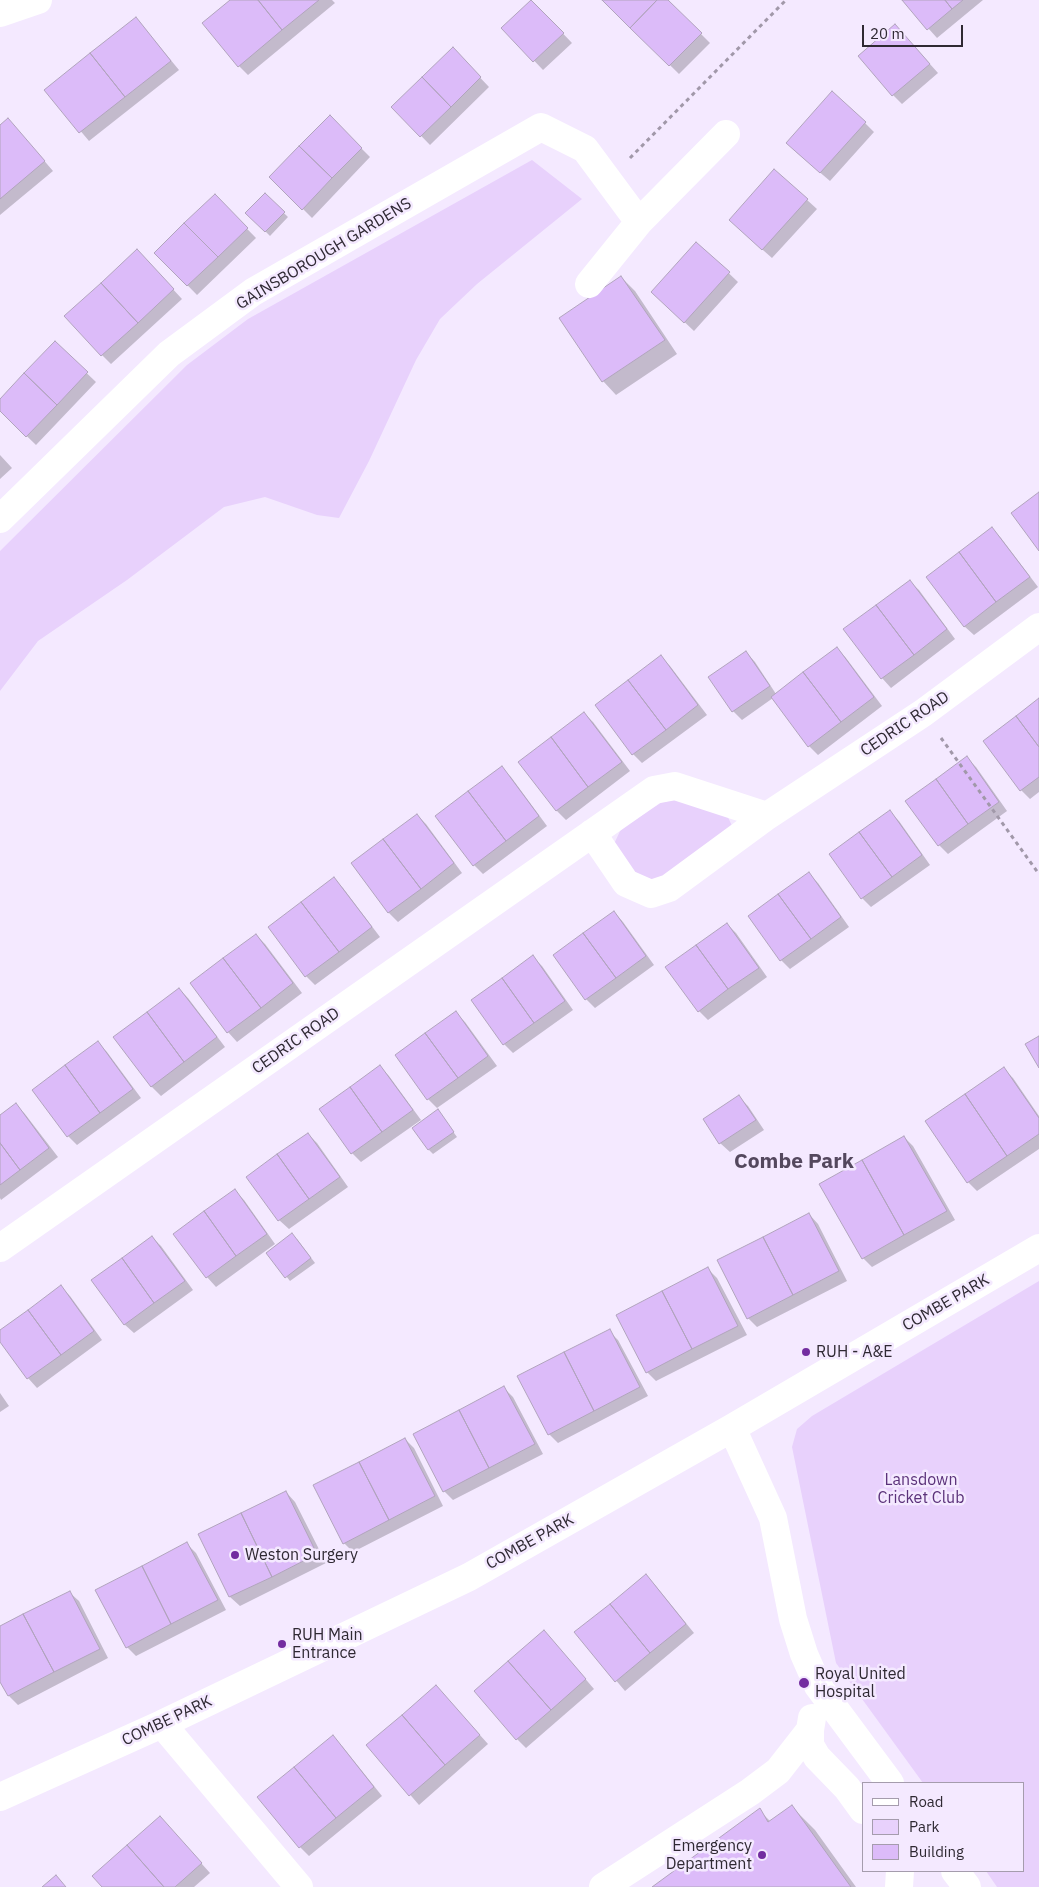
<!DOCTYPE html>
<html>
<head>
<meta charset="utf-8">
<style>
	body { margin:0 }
	#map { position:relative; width:1039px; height:1887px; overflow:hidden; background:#f4e9ff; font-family:"IBM Plex Sans",sans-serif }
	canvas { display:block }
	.legend { position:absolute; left:862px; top:1782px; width:162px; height:90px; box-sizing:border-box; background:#f4e9ff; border:1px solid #a59cad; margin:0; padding:6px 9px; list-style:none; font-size:15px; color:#2f2933 }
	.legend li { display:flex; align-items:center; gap:10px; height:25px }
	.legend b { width:25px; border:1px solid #a59cad }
	.scale { position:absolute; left:862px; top:25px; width:101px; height:22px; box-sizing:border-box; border:2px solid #2f2933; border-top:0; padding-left:6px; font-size:15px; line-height:18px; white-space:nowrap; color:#2f2933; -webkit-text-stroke:4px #f4e9ff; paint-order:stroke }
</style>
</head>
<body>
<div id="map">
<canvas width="1039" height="1887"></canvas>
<ul class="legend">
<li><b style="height:6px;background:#fff"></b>Road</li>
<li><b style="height:14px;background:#e8d1fc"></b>Park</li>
<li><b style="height:14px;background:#dcbbf9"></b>Building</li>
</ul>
<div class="scale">20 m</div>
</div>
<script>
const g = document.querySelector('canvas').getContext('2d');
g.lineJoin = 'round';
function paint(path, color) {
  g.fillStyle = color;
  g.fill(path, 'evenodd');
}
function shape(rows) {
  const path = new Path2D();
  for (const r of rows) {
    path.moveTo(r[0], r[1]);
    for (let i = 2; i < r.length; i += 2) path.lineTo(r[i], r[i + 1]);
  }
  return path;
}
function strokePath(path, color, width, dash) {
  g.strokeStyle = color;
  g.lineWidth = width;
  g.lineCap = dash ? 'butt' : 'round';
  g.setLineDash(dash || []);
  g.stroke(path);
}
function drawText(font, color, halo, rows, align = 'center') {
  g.font = font + ' "IBM Plex Sans",sans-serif';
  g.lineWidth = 5;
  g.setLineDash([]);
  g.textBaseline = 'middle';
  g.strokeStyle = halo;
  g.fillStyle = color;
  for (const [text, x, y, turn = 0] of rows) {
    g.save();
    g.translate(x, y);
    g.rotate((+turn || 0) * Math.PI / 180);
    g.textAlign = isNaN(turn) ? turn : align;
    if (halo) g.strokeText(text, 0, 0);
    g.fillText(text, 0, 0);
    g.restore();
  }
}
const green = shape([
	[532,160,582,199,477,284,440,319,416,360,369,461,339,518,317,515,265,497,224,507,127,580,38,641,0,691,0,551,187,365,248,319],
	[675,800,727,815,733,828,663,882,636,878,614,844,621,829,662,802],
	[1039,1281,1039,1887,997,1887,986,1871,1023,1871,1023,1783,923,1783,836,1663,792,1447,797,1429,812,1416]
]);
const shadow = shape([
	[232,0,332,0,335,3,248,75,239,66],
	[604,0,667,0,710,43,679,74],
	[903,0,983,0,937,38],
	[532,1,572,43,543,70,503,28],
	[136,18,179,70,89,141,46,90],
	[904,35,938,73,902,104,893,95],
	[453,49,489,87,430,145,393,107],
	[330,117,370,157,312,218,271,177],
	[865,123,874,132,830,181,796,152],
	[0,126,17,129,53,171,0,215],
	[774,170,817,209,772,258,739,229],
	[265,195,288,217,270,236,247,213],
	[215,196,256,238,197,295,156,253],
	[697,243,738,282,694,331,662,301],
	[146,260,182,299,111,364,102,355],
	[621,277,635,291,677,354,616,395,603,381],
	[55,343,96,382,36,445,0,410,0,401],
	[0,455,12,468,0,479],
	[992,529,1001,538,1038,587,974,635,964,626],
	[909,581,919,590,955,639,891,688,882,678,845,630],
	[837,648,846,658,882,706,818,755,809,746,773,698,742,720,733,711,746,652,755,662,776,694],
	[661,657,670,666,707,715,642,763,633,754,597,706],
	[1039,700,1039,792,1030,799,1021,790],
	[584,713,593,722,630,771,566,820,557,811,520,762],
	[967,758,976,767,1007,811,948,854,939,845],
	[501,768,511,777,547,826,483,874,474,865],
	[890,812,899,821,930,865,871,907,862,898],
	[417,815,426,824,462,873,398,922,389,913,352,864],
	[809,874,818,883,849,927,790,969,781,960,749,917],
	[334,879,343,888,380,937,315,985,306,976,270,927],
	[614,912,623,922,654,965,595,1008,586,999],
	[727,924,736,933,767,977,708,1020,699,1011],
	[256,935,265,944,302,993,237,1042,228,1032,191,984],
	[533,957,542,966,573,1010,513,1053,504,1044],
	[179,989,188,998,225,1047,161,1096,152,1087,115,1038],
	[456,1013,465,1022,497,1066,437,1108,428,1099,397,1056],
	[98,1043,107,1052,141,1098,77,1145,68,1136,34,1090],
	[380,1067,389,1076,421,1120,361,1162,352,1153,321,1110],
	[1004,1069,1013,1078,1039,1116,1039,1149,977,1191,968,1182],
	[739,1097,748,1106,764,1130,730,1152,720,1143,705,1120],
	[16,1105,25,1114,58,1157,1,1200,0,1198,0,1116],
	[438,1111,457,1137,433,1154,429,1150],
	[308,1134,317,1143,348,1187,289,1229,279,1220,248,1177],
	[904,1137,913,1146,955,1220,872,1267,863,1258],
	[235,1191,244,1200,275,1244,216,1287,207,1277],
	[809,1214,818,1224,847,1281,757,1327,748,1318],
	[152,1237,161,1246,193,1290,134,1333,124,1324],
	[297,1239,315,1263,290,1281,268,1253],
	[708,1269,717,1278,747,1335,656,1381,647,1372],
	[61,1287,70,1296,102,1340,37,1388,28,1378,0,1340,0,1331],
	[609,1331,618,1340,648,1396,558,1443,549,1434],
	[504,1388,513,1397,543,1454,453,1500,444,1491],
	[0,1393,9,1406,0,1412],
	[405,1439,414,1448,443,1506,353,1552,344,1543],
	[286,1492,295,1502,326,1563,240,1606,230,1597,200,1535],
	[187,1544,196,1553,226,1610,136,1656,127,1647],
	[655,1585,694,1633,625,1691,576,1633],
	[69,1592,79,1601,108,1658,18,1705,9,1696,0,1679,0,1628],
	[553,1641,594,1689,526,1748,517,1739],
	[445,1696,488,1744,419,1805,368,1746],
	[342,1746,382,1796,309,1856,300,1847],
	[792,1807,815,1830,856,1887,654,1887,759,1810,771,1822],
	[160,1817,210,1873,194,1887,104,1887]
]);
const building = shape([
	[230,0,258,0,282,30,238,67,202,23,230,0],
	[258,0,319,0,282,30,258,0],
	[531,0,564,33,533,62,501,28,531,0],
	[602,0,657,0,630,28,602,0],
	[657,0,668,0,702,33,669,66,630,28,657,0],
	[902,0,945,0,952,9,927,30,902,0],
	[945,0,963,0,952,9,945,0],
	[136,17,171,61,125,97,90,53,136,17],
	[895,24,930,64,892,96,858,56,895,24],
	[453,47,481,77,451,107,422,77,453,47],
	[90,53,125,97,79,133,44,90,90,53],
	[422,77,451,107,420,137,391,107,422,77],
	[832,91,866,122,820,173,786,143,832,91],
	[330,115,362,148,332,178,299,146,330,115],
	[8,118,45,161,0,199,0,125,8,118],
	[299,146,332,178,302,210,269,177,299,146],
	[774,169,808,199,762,250,729,220,774,169],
	[265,193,285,212,265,232,245,213,265,193],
	[215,194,248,228,218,257,184,223,215,194],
	[184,223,218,257,187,286,154,253,184,223],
	[696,242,730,272,684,323,651,292,696,242],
	[137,249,174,289,138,323,101,283,137,249],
	[621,276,665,340,602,382,559,318,621,276],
	[101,283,138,323,101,356,64,316,101,283],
	[55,341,88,372,57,405,24,373,55,341],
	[24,373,57,405,26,437,0,411,0,399,24,373],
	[1039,492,1039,551,1011,513,1039,492],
	[992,527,1030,577,996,602,959,552,992,527],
	[959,552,996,602,964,627,926,577,959,552],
	[910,580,947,629,914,655,876,605,910,580],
	[876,605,914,655,881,679,843,629,876,605],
	[837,647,874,697,841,722,803,672,837,647],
	[746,651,770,686,732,712,708,677,746,651],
	[661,655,698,705,666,730,628,680,661,655],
	[803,672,841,722,808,747,771,697,803,672],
	[628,680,666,730,632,755,595,705,628,680],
	[1039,698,1039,747,1016,716,1039,698],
	[584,712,622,762,588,787,551,737,584,712],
	[1016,716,1039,747,1039,777,1020,791,983,741,1016,716],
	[551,737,588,787,556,811,518,762,551,737],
	[967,756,999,802,968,824,936,779,967,756],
	[502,766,539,816,506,841,468,791,502,766],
	[936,779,968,824,938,846,905,801,936,779],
	[468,791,506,841,473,866,435,816,468,791],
	[890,810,922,855,892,877,859,832,890,810],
	[417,814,454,863,421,889,383,839,417,814],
	[859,832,892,877,861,899,829,854,859,832],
	[383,839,421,889,388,913,351,863,383,839],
	[809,872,841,917,811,939,778,894,809,872],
	[334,877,372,927,339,952,301,902,334,877],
	[778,894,811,939,780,961,748,916,778,894],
	[301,902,339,952,305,977,268,927,301,902],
	[614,911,646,956,616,978,583,933,614,911],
	[727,923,759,968,728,989,696,945,727,923],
	[583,933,616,978,585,1000,553,955,583,933],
	[256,934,293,983,261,1008,223,958,256,934],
	[696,945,728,989,698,1012,665,967,696,945],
	[533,955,565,1001,534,1023,502,978,533,955],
	[223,958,261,1008,227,1033,190,983,223,958],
	[502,978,534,1023,503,1045,471,1000,502,978],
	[179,988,217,1037,184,1062,147,1012,179,988],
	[456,1011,488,1056,458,1078,425,1033,456,1011],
	[147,1012,184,1062,151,1087,113,1037,147,1012],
	[425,1033,458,1078,427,1100,395,1055,425,1033],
	[1039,1036,1039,1068,1025,1044,1039,1036],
	[98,1041,133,1089,100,1113,65,1065,98,1041],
	[65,1065,100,1113,67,1137,32,1090,65,1065],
	[380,1065,413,1110,382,1132,350,1087,380,1065],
	[1004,1067,1039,1118,1039,1134,1007,1156,965,1094,1004,1067],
	[350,1087,382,1132,351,1154,319,1109,350,1087],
	[965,1094,1007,1156,967,1183,925,1121,965,1094],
	[739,1095,756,1120,719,1144,703,1119,739,1095],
	[16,1103,49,1148,20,1170,0,1143,0,1115,16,1103],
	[438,1109,454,1132,428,1150,412,1128,438,1109],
	[308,1133,340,1177,309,1199,277,1154,308,1133],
	[904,1136,947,1211,904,1235,862,1160,904,1136],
	[0,1143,20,1170,0,1185,0,1143],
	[277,1154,309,1199,278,1221,246,1177,277,1154],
	[862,1160,904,1235,862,1259,819,1184,862,1160],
	[235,1189,267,1234,236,1256,204,1211,235,1189],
	[204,1211,236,1256,206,1278,173,1234,204,1211],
	[809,1213,839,1271,793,1295,763,1237,809,1213],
	[292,1233,311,1258,285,1278,266,1253,292,1233],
	[152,1236,185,1281,154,1303,122,1258,152,1236],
	[763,1237,793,1295,747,1319,717,1260,763,1237],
	[122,1258,154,1303,124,1325,91,1280,122,1258],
	[708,1267,738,1326,692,1349,662,1291,708,1267],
	[61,1285,94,1331,61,1355,28,1310,61,1285],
	[662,1291,692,1349,646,1373,616,1315,662,1291],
	[28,1310,61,1355,27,1379,0,1342,0,1330,28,1310],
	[610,1329,640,1387,594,1411,564,1352,610,1329],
	[564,1352,594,1411,548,1435,517,1376,564,1352],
	[504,1386,535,1444,489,1468,459,1410,504,1386],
	[459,1410,489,1468,443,1492,413,1434,459,1410],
	[405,1438,435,1496,389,1520,359,1462,405,1438],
	[359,1462,389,1520,343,1544,313,1485,359,1462],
	[286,1491,317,1554,272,1577,241,1513,286,1491],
	[241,1513,272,1577,229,1597,198,1534,241,1513],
	[187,1542,218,1600,171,1624,142,1566,187,1542],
	[142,1566,171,1624,126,1648,95,1590,142,1566],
	[646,1574,686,1624,650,1653,610,1604,646,1574],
	[70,1591,100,1649,54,1672,23,1614,70,1591],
	[610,1604,650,1653,615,1682,574,1632,610,1604],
	[23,1614,54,1672,8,1696,0,1682,0,1626,23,1614],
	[544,1630,586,1679,551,1710,508,1661,544,1630],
	[508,1661,551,1710,516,1740,474,1691,508,1661],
	[436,1685,480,1735,445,1765,402,1715,436,1685],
	[402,1715,445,1765,409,1796,366,1745,402,1715],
	[333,1735,374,1787,336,1818,294,1767,333,1735],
	[294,1767,336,1818,299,1848,257,1797,294,1767],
	[792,1805,851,1887,652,1887,760,1808,768,1822,792,1805],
	[160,1816,202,1863,175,1887,164,1887,127,1845,160,1816],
	[127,1845,164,1887,102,1887,92,1876,127,1845],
	[56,1875,66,1887,42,1887,56,1875]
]);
const path = shape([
	[630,158,786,0],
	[941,738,1039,874]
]);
const minor = shape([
	[0,13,38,0],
	[589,284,639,222,726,134],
	[0,519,169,354,253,292,541,127,585,149,639,222],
	[592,833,626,883,651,894,669,888,767,816,923,713,1039,627],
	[0,1248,654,790,675,786,767,816],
	[732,1428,773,1518,793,1619,804,1654,818,1686,890,1783],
	[812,1718,810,1730,810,1745,817,1757,847,1788,863,1810],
	[162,1724,299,1887],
	[0,1797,162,1724,469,1577,732,1428,1039,1248],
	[955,1871,967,1887],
	[603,1887,750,1792,778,1771,810,1730],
	[899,1887,900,1871]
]);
const markers = [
	[806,1352,5,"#732ca0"],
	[235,1555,5,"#732ca0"],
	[282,1644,5,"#732ca0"],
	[804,1683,6,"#732ca0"],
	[762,1855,5,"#732ca0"]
];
const streetNames = [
	["GAINSBOROUGH GARDENS",324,254,-31],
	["CEDRIC ROAD",905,724,-34],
	["CEDRIC ROAD",296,1041,-35],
	["COMBE PARK",946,1303,-30],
	["COMBE PARK",530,1542,-29],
	["COMBE PARK",167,1721,-25]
];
const poiNames = [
	["RUH - A&E",816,1352],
	["Weston Surgery",245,1555],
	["RUH Main",292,1635],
	["Entrance",292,1653],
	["Royal United",815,1674],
	["Hospital",815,1692],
	["Emergency",752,1846,"right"],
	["Department",752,1864,"right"]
];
const parkNames = [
	["Lansdown",921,1480],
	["Cricket Club",921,1498]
];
const districtNames = [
	["Combe Park",794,1162]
];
paint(green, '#e8d1fc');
paint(shadow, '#0003');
paint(building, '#dcbbf9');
strokePath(building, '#b1a4bd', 1);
strokePath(path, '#a198a9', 3, [4, 4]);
strokePath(minor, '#fff', 28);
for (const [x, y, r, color] of markers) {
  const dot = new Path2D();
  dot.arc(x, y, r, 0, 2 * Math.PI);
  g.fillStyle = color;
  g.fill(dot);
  strokePath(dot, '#f4e9ff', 2);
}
drawText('16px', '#2f2933', '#f4e9ff', streetNames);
drawText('16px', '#2f2933', '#f4e9ff', poiNames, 'left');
drawText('16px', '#5b327a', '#f4e9ff', parkNames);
drawText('bold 21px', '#54485e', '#f4e9ff', districtNames);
</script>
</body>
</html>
